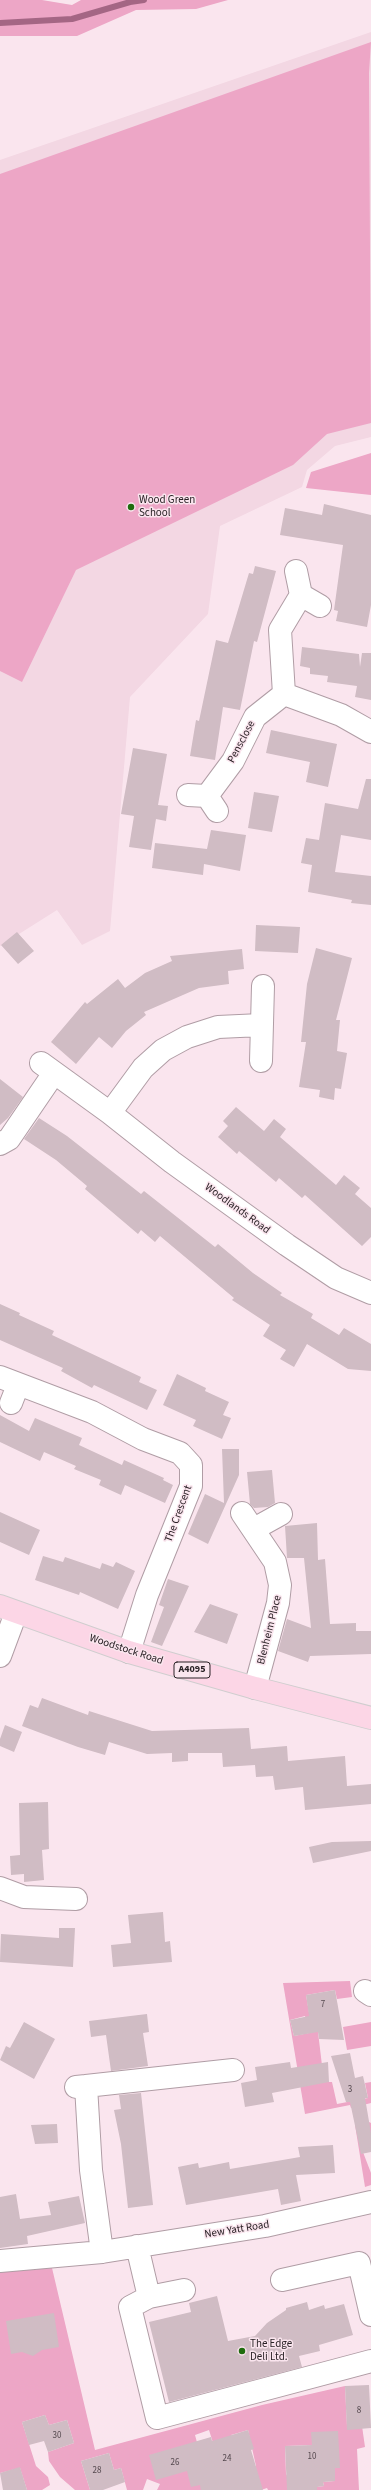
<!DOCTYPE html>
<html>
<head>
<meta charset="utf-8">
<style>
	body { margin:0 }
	canvas { display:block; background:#fae5ee }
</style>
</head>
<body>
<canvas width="371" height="2490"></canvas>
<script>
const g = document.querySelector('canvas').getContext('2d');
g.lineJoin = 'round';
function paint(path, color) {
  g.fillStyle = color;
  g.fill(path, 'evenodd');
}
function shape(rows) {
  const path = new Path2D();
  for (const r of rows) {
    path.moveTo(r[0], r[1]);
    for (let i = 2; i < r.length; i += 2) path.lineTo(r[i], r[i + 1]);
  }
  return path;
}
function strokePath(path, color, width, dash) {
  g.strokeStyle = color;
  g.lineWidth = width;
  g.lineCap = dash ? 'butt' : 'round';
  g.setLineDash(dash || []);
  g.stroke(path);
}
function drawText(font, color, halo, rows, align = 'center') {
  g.font = font + ' "Source Sans 3",sans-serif';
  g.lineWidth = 3;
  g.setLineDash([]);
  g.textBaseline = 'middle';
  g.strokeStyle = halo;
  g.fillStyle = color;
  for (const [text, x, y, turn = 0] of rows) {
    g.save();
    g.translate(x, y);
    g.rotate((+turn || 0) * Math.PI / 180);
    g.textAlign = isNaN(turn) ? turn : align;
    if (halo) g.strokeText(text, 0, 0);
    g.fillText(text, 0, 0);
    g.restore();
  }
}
const built = shape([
	[371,32,371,437,335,446,307,470,302,487,220,526,208,614,130,697,110,931,82,945,57,910,0,946,0,160]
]);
const green = shape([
	[0,0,42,0,72,5,81,0,228,0,196,9,136,10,77,36,0,36],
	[371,42,369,73,371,423,327,434,293,465,76,570,22,682,0,671,0,174],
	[371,453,371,495,306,488,311,472],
	[350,1981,352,1997,337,1999,335,1990,306,1995,310,2018,318,2032,324,2082,332,2082,337,2104,368,2098,365,2083,371,2082,371,2103,351,2108,350,2105,305,2114,283,1983],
	[305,2016,309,2033,294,2036,290,2020],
	[371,2022,371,2046,347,2050,343,2027],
	[369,2122,371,2123,371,2143,361,2147,371,2173,371,2185,365,2187,355,2125],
	[52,2268,95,2450,262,2405,345,2386,347,2426,362,2426,365,2447,357,2449,359,2490,317,2490,317,2487,324,2486,323,2482,335,2481,335,2468,339,2468,312,2432,312,2445,285,2446,286,2474,296,2490,268,2490,267,2488,261,2490,242,2471,256,2466,248,2430,231,2435,234,2448,214,2446,209,2430,195,2435,210,2490,157,2490,160,2484,147,2479,143,2490,127,2490,121,2468,114,2470,109,2453,81,2461,90,2490,75,2490,60,2477,49,2461,48,2452,74,2443,67,2420,49,2425,45,2415,22,2422,36,2466,48,2477,50,2485,42,2490,27,2490,20,2468,0,2473,0,2272]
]);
const stream = shape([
	[0,23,72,19,130,2,144,0]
]);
const building = shape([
	[324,504,371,515,371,605,367,627,336,621,338,611,334,610,343,545,280,535,285,508,322,515],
	[255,566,276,571,257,642,254,641,240,710,223,707,215,760,190,756,196,720,199,721,216,640,228,643,249,573,253,574],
	[302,647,359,654,360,667,362,653,371,653,371,700,355,697,357,686,327,682,328,676,310,674,310,668,300,666],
	[271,730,337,744,328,787,306,782,310,762,266,753],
	[133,748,167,754,158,805,168,806,166,821,156,819,151,850,129,847,134,816,121,814],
	[366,779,371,779,371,840,341,835,335,872,371,876,371,905,351,903,352,900,308,892,312,865,301,863,306,838,319,840,325,803,358,809],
	[254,792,279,796,272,832,248,828],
	[211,830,246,835,240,871,204,864,203,875,152,868,155,843,207,849],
	[256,925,300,927,298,953,255,951],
	[17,932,34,951,18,964,1,945],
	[316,948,352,958,336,1020,340,1020,337,1051,347,1053,341,1089,335,1088,334,1100,319,1097,320,1090,299,1087,306,1042,301,1042,307,984],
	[242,949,244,969,228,971,229,984,199,988,144,1012,146,1015,126,1031,112,1048,99,1037,76,1064,51,1042,85,1002,87,1004,118,979,125,988,145,973,172,961,170,956],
	[0,1079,23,1097,8,1118,0,1125],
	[236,1107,264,1131,274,1119,286,1129,280,1137,336,1185,344,1175,360,1188,355,1194,371,1208,371,1237,362,1246,305,1195,302,1198,279,1178,276,1182,239,1151,237,1154,218,1137,228,1126,223,1121],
	[39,1118,67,1136,141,1194,144,1191,215,1247,218,1244,253,1273,282,1293,280,1295,313,1314,311,1318,339,1335,344,1328,371,1344,371,1371,348,1369,307,1344,294,1367,280,1359,286,1350,263,1336,270,1325,232,1300,234,1298,160,1236,155,1242,141,1230,138,1234,85,1189,87,1186,56,1160,24,1139],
	[0,1304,20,1313,19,1315,54,1331,52,1335,141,1377,139,1382,157,1390,147,1410,94,1385,92,1388,61,1371,63,1368,0,1340],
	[177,1374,206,1388,205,1391,229,1402,223,1415,231,1418,222,1439,193,1426,196,1420,163,1405],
	[0,1415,29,1431,35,1418,82,1438,79,1445,122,1465,124,1460,164,1478,163,1480,173,1485,165,1503,125,1485,121,1495,99,1485,101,1480,74,1469,76,1466,44,1452,40,1461,0,1442],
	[222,1449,239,1449,239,1475,208,1544,188,1534,205,1494,224,1503],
	[272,1470,275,1503,268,1507,254,1508,250,1504,247,1472],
	[0,1512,40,1530,29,1555,0,1542],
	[317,1523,318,1560,325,1559,330,1624,356,1623,356,1631,371,1631,371,1654,310,1656,308,1662,278,1651,287,1619,311,1628,304,1558,287,1558,285,1526],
	[43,1556,63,1562,65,1557,100,1569,102,1563,113,1567,116,1562,135,1571,118,1609,80,1592,79,1595,35,1580],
	[168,1579,189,1586,162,1646,151,1642,164,1607,159,1605],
	[210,1604,238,1614,227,1644,194,1632],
	[42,1698,88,1715,89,1711,152,1731,249,1728,251,1749,287,1746,288,1761,345,1756,347,1786,371,1784,371,1804,305,1810,303,1787,275,1790,273,1776,256,1777,255,1765,223,1767,222,1753,188,1753,188,1761,172,1762,172,1753,147,1754,109,1742,105,1755,78,1747,22,1726,30,1705,38,1708],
	[5,1725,22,1732,14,1752,0,1746,0,1739],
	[48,1802,49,1849,42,1850,44,1880,24,1882,24,1874,11,1875,10,1856,20,1855,19,1803],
	[371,1841,371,1851,313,1863,309,1847,332,1842],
	[163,1912,165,1942,170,1941,172,1962,113,1967,111,1945,131,1943,128,1915],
	[59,1928,75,1928,73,1967,0,1962,1,1934,59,1938],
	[335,1990,344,2040,319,2039,318,2032,294,2036,290,2020,309,2016,306,1995],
	[147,2014,149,2032,143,2033,148,2066,111,2071,106,2035,91,2037,89,2021],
	[24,2022,55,2039,34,2079,0,2060,6,2046,10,2048],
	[350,2053,355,2078,363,2076,368,2098,365,2098,371,2133,371,2152,361,2154,350,2102,346,2102,331,2056],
	[290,2062,291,2068,328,2062,329,2082,272,2093,274,2102,245,2107,241,2083,257,2080,255,2067],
	[141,2093,153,2205,128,2208,121,2144,114,2110,121,2109,119,2095],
	[57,2124,58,2143,35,2144,31,2125],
	[333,2145,335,2173,296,2175,301,2201,281,2205,278,2189,186,2205,178,2167,198,2163,199,2168,229,2162,230,2169,300,2157,298,2147],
	[16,2194,20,2219,51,2215,48,2202,79,2196,85,2223,27,2236,28,2244,0,2248,0,2197],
	[217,2296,228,2341,255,2336,267,2323,286,2310,286,2308,307,2302,309,2310,324,2305,325,2309,344,2304,353,2335,319,2345,320,2351,299,2356,302,2367,169,2402,149,2322,191,2312,189,2303],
	[54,2313,59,2347,42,2350,33,2356,22,2352,11,2354,6,2321],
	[369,2385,371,2428,347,2430,345,2386],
	[45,2415,49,2425,67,2420,74,2443,48,2452,44,2441,29,2445,22,2422],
	[248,2430,254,2449,251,2450,263,2490,201,2490,200,2485,191,2487,187,2471,156,2480,149,2455,211,2437,212,2441],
	[338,2431,340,2468,335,2468,335,2481,323,2482,324,2486,317,2487,317,2490,287,2490,285,2446,312,2445,311,2432],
	[109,2453,114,2470,121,2468,125,2482,103,2490,90,2490,81,2461],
	[20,2467,27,2490,3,2490,0,2473]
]);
const minor = shape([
	[296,571,301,595],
	[284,694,280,630,301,595,320,606],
	[188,795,207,796,233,761,255,717,284,694,341,715,371,732],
	[207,796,217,811],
	[261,1061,263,986],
	[41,1063,110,1113,172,1162,287,1245,336,1278,371,1293],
	[110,1113,143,1068,163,1050,187,1037,218,1027,261,1025],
	[0,1144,9,1139,54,1073],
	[0,1377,92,1412,143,1439,180,1453,191,1465,191,1486,147,1595,129,1652],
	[11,1403,18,1385],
	[242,1513,275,1562,280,1585,278,1603,255,1688],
	[254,1529,281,1514],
	[0,1656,16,1613],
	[0,1888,24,1897,76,1899],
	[365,1991,371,1995],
	[86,2086,233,2070],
	[76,2087,86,2086,91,2170,102,2252],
	[137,2246,149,2297,130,2307,157,2418,371,2361],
	[0,2261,102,2252,265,2226,371,2202],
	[282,2280,359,2263,371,2315],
	[149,2297,184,2290]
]);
const major = shape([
	[0,1606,129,1652,255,1688,371,1718]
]);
const markers = [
	[131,507,4,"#1f6c0e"],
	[242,2351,4,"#1f6c0e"]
];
const numberNames = [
	["7",323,2005],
	["3",350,2090],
	["8",359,2411],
	["30",57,2436],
	["10",312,2457],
	["24",227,2459],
	["26",175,2463],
	["28",97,2471]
];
const shields = [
	[192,1670,36]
];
const shieldNames = [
	["A4095",192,1670]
];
const poiNames = [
	["Wood Green",139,501],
	["School",139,514],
	["The Edge",250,2345],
	["Deli Ltd.",250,2358]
];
const streetNames = [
	["Pensclose",242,742,-62],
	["Woodlands Road",237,1209,36],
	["The Crescent",179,1514,-70],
	["Blenheim Place",270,1630,-76],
	["Woodstock Road",126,1650,18],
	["New Yatt Road",237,2230,-9]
];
paint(built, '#f3d7e3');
paint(green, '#eda6c6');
strokePath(stream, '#a46684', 6);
paint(building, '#d0bcc4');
strokePath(minor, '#b09da5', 24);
strokePath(major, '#d0cecf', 24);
strokePath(minor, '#fff', 22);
strokePath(major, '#fcd6e6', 22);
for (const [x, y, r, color] of markers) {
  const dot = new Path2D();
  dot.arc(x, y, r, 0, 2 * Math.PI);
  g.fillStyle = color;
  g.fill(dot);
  strokePath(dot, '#fae5ee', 1.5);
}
drawText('9px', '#54484e', null, numberNames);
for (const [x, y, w] of shields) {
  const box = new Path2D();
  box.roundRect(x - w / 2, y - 8, w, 16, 3);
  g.fillStyle = '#fae5ee';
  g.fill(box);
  strokePath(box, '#2a2226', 1);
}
drawText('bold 10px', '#2a2226', null, shieldNames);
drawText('11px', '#2a2226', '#fae5ee', poiNames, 'left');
drawText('11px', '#2a2226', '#fae5ee', streetNames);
</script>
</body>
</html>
